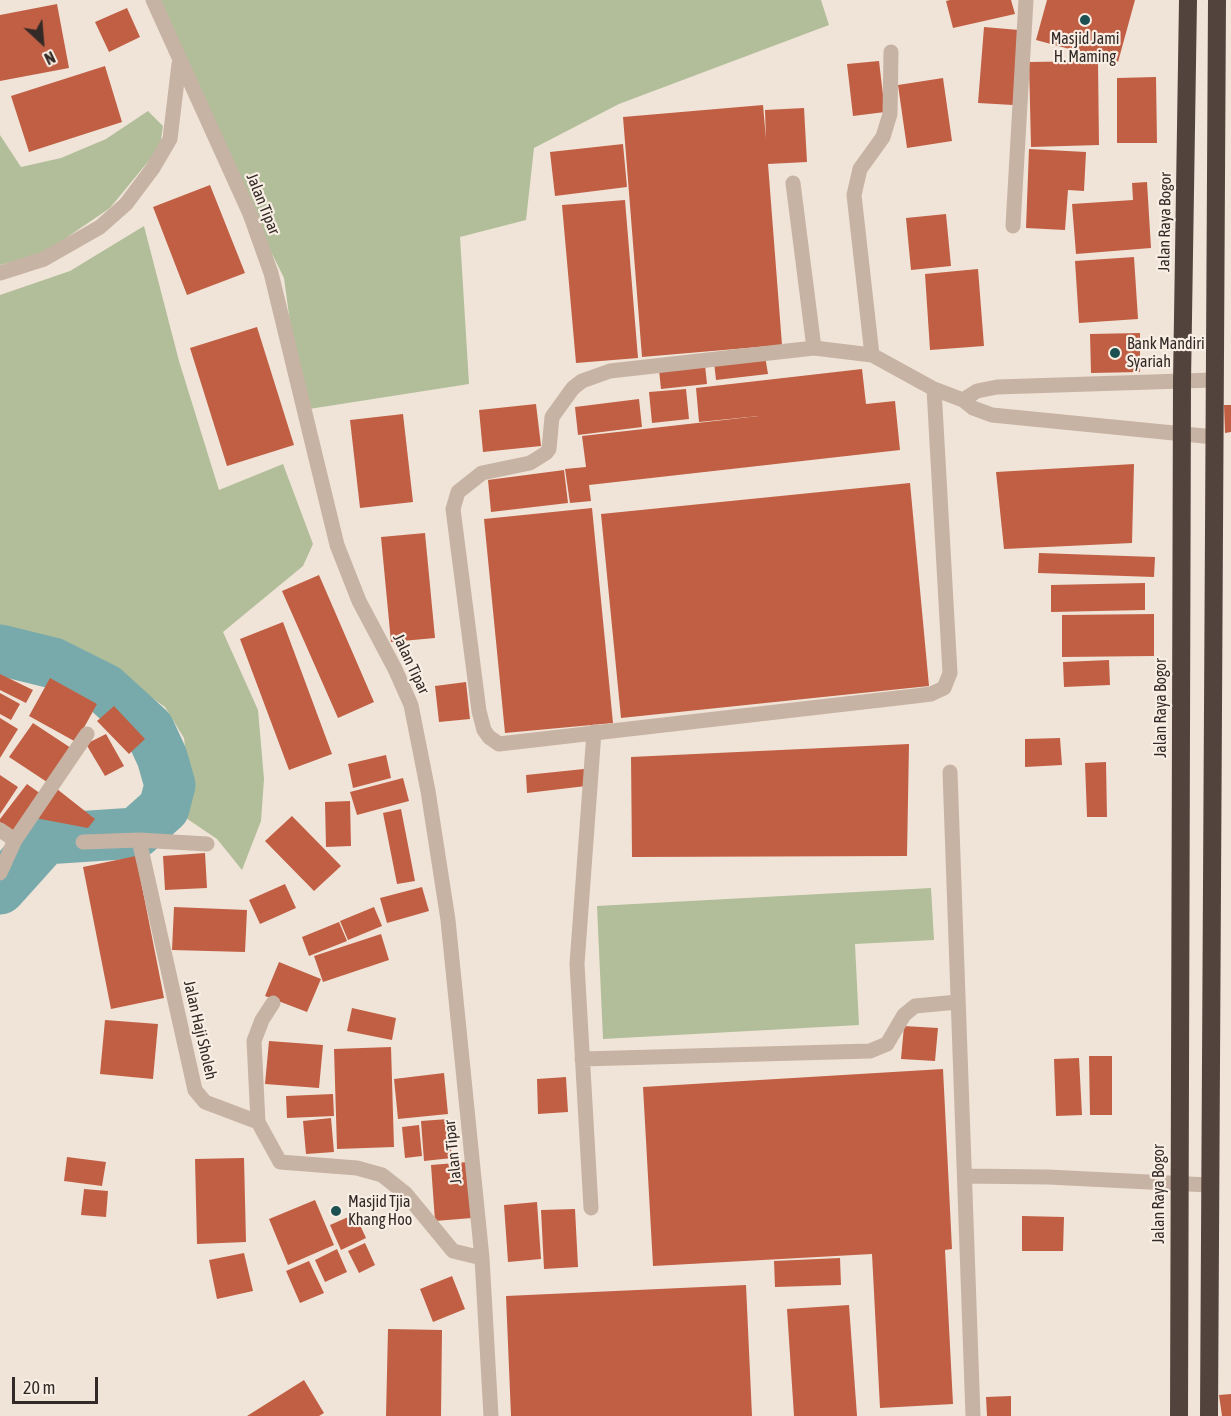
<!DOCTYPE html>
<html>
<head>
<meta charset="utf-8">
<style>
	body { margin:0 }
	#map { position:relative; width:1231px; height:1416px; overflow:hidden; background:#f0e4d8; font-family:"Asap Condensed",sans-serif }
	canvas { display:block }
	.north { position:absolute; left:12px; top:12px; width:60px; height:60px; -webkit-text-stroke:4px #f8eee4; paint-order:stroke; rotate:154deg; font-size:16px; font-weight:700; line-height:24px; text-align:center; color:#332926 }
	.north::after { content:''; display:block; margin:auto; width:21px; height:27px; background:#332926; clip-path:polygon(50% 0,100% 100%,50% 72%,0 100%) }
	.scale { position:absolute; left:12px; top:1377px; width:86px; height:27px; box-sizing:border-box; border:3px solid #332926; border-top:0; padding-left:8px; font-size:18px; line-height:21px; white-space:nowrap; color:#332926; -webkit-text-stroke:4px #f8eee4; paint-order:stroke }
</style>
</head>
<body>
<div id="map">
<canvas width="1231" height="1416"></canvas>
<div class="north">N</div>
<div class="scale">20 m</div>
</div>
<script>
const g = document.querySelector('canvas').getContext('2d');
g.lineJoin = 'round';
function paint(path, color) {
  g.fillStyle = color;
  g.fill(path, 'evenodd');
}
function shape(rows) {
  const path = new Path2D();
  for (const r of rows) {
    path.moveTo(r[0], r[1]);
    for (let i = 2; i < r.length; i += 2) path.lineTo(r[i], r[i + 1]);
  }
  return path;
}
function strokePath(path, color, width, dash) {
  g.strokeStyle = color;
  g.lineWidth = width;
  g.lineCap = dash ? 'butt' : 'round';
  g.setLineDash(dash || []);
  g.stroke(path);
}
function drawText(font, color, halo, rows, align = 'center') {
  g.font = font + ' "Asap Condensed",sans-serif';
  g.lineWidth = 4.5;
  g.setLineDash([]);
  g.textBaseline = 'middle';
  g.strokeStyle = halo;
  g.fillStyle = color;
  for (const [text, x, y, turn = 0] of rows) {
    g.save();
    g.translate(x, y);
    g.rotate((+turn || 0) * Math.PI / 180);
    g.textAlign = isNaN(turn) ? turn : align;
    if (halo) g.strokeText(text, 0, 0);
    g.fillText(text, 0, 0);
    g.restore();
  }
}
const green = shape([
	[156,0,821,0,829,25,619,104,534,148,526,220,460,237,469,384,309,409,294,352,284,278,213,134],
	[148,111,163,126,160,147,110,208,44,253,0,265,0,135,21,167,61,158,106,139],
	[144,226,179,361,219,490,283,464,313,544,303,566,223,632,258,710,264,779,261,821,242,870,217,839,180,814,190,786,184,738,165,707,114,671,19,636,0,632,0,295,70,271],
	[931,888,934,940,855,944,859,1025,603,1039,597,906]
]);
const river = shape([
	[0,650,53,663,105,689,149,729,162,757,170,785,164,808,136,833,45,839,0,889]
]);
const building = shape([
	[950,0,1011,0,1015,14,953,28,946,1],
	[1047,0,1135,0,1118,62,1036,40],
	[57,4,69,68,0,81,0,15],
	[127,8,140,37,109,52,95,22],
	[984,27,1019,30,1013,105,978,103],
	[879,61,885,112,853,116,847,64],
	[1098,61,1099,145,1031,147,1029,62],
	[105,66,122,122,29,152,11,96],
	[1156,77,1157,143,1117,143,1117,78],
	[943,78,952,141,907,148,898,85],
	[763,105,766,139,765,110,804,108,807,162,768,164,782,345,642,357,623,117],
	[623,144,627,187,555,196,550,152],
	[1029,149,1086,152,1084,191,1068,190,1065,230,1026,228],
	[1147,182,1151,248,1076,254,1072,204,1133,200,1132,183],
	[210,185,245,273,187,295,153,207],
	[625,200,638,358,576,363,562,205],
	[946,214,951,266,911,270,906,218],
	[1134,257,1138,319,1079,323,1075,261],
	[978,269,984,346,930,350,925,274],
	[257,327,294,445,227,466,190,348],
	[1140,333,1140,372,1091,373,1090,334],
	[765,356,768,374,716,380,714,362],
	[705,365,707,384,661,389,659,370],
	[862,369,866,404,895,401,900,450,589,485,591,501,570,503,565,469,586,467,582,436,759,416,699,422,696,388],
	[686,389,689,419,652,423,649,392],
	[639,399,642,427,578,435,575,407],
	[536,404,541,446,483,452,479,410],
	[1224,405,1231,405,1231,432,1225,433],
	[403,414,413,502,360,508,350,420],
	[1134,464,1132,543,1004,549,996,472],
	[564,470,568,503,491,512,488,480],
	[910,483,929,686,621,718,601,514],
	[592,508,613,723,505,733,484,519],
	[425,533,435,638,391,642,381,537],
	[1039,553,1155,557,1154,577,1038,573],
	[319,575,374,702,338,718,282,591],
	[1145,583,1145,610,1051,612,1051,585],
	[1154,614,1154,656,1062,657,1062,615],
	[283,622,332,754,289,770,240,639],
	[1109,660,1110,685,1064,687,1063,662],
	[0,674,33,690,26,703,0,690],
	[50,678,97,704,76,742,29,716],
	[466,682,470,719,439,722,435,686],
	[0,693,20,704,11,720,0,714],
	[114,706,145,739,129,754,97,721],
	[0,718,18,729,0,758],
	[33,723,74,750,50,784,9,757],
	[106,734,124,766,105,776,86,744],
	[1060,738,1062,765,1025,767,1025,739],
	[909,744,907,856,632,857,631,757],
	[386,755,391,778,353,788,348,764],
	[1106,762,1107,817,1087,817,1085,763],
	[584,769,586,786,527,793,526,775],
	[0,775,18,787,0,814],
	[403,778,409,801,357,815,350,792],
	[27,784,41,794,12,832,0,822,0,819],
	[57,789,95,819,88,828,35,818],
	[350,801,351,846,326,847,325,802],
	[401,809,415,881,397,884,383,813],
	[292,816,341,866,314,891,265,841],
	[205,853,207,888,165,890,163,856],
	[136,856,164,998,111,1009,83,867],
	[285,884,296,908,260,924,249,900],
	[422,887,429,911,387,923,380,898],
	[174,907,247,910,245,952,172,950],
	[374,907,382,926,348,940,340,921],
	[339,922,347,941,309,956,302,937],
	[381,934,389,960,323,982,314,956],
	[279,962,321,979,307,1012,265,996],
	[352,1008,396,1018,392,1040,347,1031],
	[105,1020,158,1024,153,1079,100,1074],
	[904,1026,938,1028,935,1061,901,1059],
	[269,1041,323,1045,319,1088,265,1084],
	[391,1047,394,1147,337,1149,334,1049],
	[1089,1056,1112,1056,1112,1115,1090,1115],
	[1079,1058,1082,1115,1056,1116,1054,1059],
	[943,1069,952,1249,945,1250,953,1404,880,1408,872,1254,653,1266,643,1087],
	[444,1073,448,1114,398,1119,394,1079],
	[566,1077,568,1112,538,1114,537,1079],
	[333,1094,334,1116,287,1118,286,1096],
	[331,1118,334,1152,306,1154,303,1121],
	[448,1119,452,1158,424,1161,421,1121],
	[419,1125,422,1156,405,1158,402,1127],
	[67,1157,106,1162,102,1186,64,1181],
	[244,1158,246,1242,197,1244,195,1159],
	[468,1162,472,1218,435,1221,431,1165],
	[84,1189,108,1191,106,1217,81,1215],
	[315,1200,334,1245,288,1265,269,1219],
	[537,1202,541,1259,508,1262,504,1205],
	[575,1209,578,1267,544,1269,541,1210],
	[355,1214,366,1238,341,1250,330,1225],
	[1022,1216,1064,1217,1063,1251,1022,1251],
	[365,1243,375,1265,359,1273,348,1251],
	[337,1249,347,1272,325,1282,315,1260],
	[244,1253,253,1291,217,1299,209,1260],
	[840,1258,841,1285,775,1287,774,1261],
	[309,1261,324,1293,300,1303,286,1271],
	[452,1276,465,1309,433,1322,420,1289],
	[746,1285,752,1416,511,1416,506,1296],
	[849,1305,857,1416,794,1416,787,1309],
	[388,1329,442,1330,441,1416,386,1416],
	[304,1380,324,1413,319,1416,247,1416],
	[1231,1394,1231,1416,1222,1416,1219,1395],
	[1011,1396,1011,1416,987,1416,986,1397]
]);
const minor = shape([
	[153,0,250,214,271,273,337,545,359,601,395,669,411,705,428,791,448,920,482,1258,491,1416],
	[793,183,814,348],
	[1013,226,1026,0],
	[0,273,44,259,100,227,126,204,153,168,170,139,179,64],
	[872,355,854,195,860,169,883,137,890,114,891,52],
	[1213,380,997,387,977,391,963,400,973,408,992,415,1214,437],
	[934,389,950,673,944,688,931,694,915,696,499,744,489,737,484,730,479,711,453,509,458,492,482,473,530,463,546,453,549,449,552,417,573,388,582,381,610,371,814,348,872,355,934,389,963,400],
	[950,772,973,1416],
	[0,830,15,840],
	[139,840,195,1090,205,1102,258,1122,280,1162,357,1168,382,1175,406,1194,453,1251,482,1258],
	[83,842,139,840,207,844],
	[0,873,15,840,87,734],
	[582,1059,870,1051,887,1044,904,1015,915,1006,958,1002],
	[258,1122,254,1041,262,1020,273,1003],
	[965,1176,1048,1177,1209,1185],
	[591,1208,577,964,594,732]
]);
const highway = shape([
	[1179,1416,1182,381,1188,0],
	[1209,1416,1217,0]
]);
const markers = [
	[1085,20,6,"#1d5052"],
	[1115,353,6,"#1d5052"],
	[336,1211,6,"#1d5052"]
];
const poiNames = [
	["Masjid Jami",1085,39,"center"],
	["H. Maming",1085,57,"center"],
	["Bank Mandiri",1127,344],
	["Syariah",1127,362],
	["Masjid Tjia",348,1202],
	["Khang Hoo",348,1220]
];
const streetNames = [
	["Jalan Tipar",263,204,68],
	["Jalan Raya Bogor",1165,222,-89],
	["Jalan Tipar",411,664,65],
	["Jalan Raya Bogor",1161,708,-90],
	["Jalan Haji Sholeh",200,1030,77],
	["Jalan Tipar",453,1152,-96],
	["Jalan Raya Bogor",1159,1194,-90]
];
paint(green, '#b2be99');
strokePath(river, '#78aaab', 51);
paint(building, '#c15f44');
strokePath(minor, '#c7b3a4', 15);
strokePath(highway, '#53433d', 18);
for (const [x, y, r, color] of markers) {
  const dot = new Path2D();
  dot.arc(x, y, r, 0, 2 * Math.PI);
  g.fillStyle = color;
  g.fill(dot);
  strokePath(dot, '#f8eee4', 2);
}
drawText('16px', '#332926', '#f8eee4', poiNames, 'left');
drawText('16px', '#332926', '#f8eee4', streetNames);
</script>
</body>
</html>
